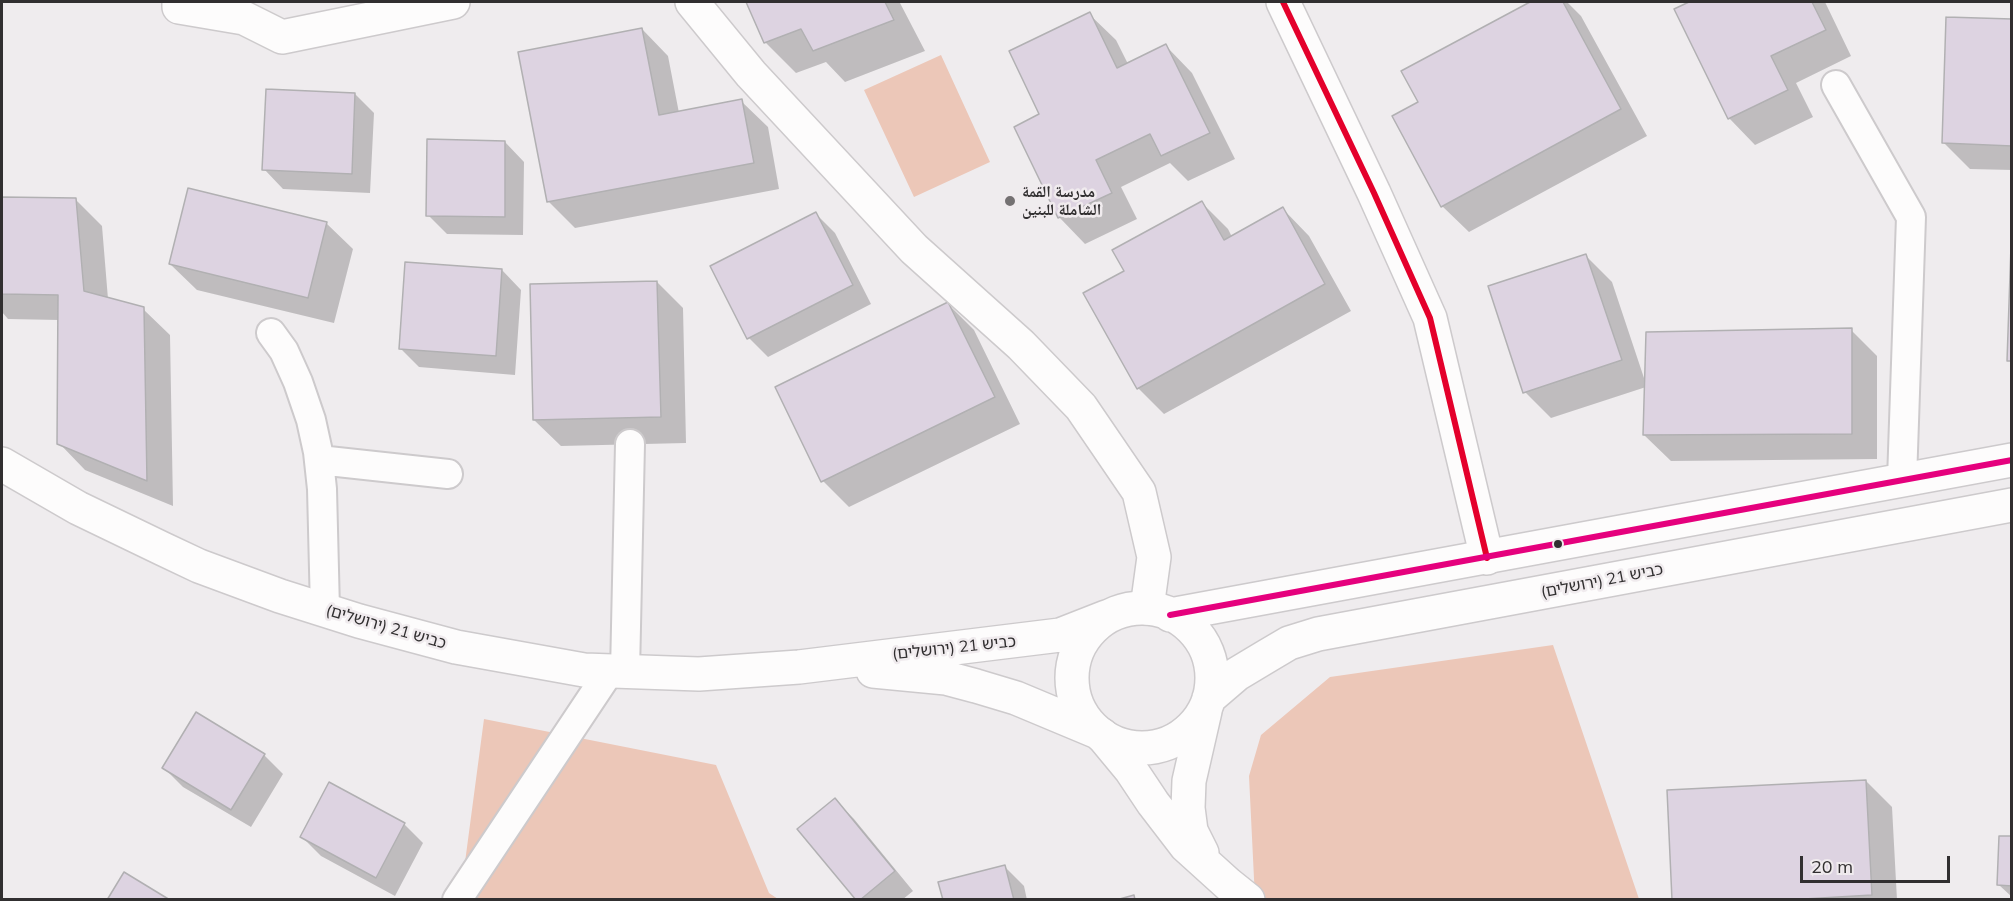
<!DOCTYPE html>
<html>
<head>
<meta charset="utf-8">
<style>
	body { margin:0 }
	#map { position:relative; width:2013px; height:901px; overflow:hidden; background:#efecee; font-family:Mulish,sans-serif }
	canvas { display:block }
	.frame { position:absolute; inset:0; border:3px solid #312f30; pointer-events:none }
	.scale { position:absolute; left:1800px; top:856px; width:150px; height:27px; box-sizing:border-box; border:3px solid #312f30; border-top:0; padding-left:8px; font-size:18px; line-height:21px; white-space:nowrap; color:#312f30; -webkit-text-stroke:4px #f0ebee; paint-order:stroke }
</style>
</head>
<body>
<div id="map">
<canvas width="2013" height="901"></canvas>
<div class="frame"></div>
<div class="scale">20 m</div>
</div>
<script>
const g = document.querySelector('canvas').getContext('2d');
g.lineJoin = 'round';
function paint(path, color) {
  g.fillStyle = color;
  g.fill(path, 'evenodd');
}
function shape(rows) {
  const path = new Path2D();
  for (const r of rows) {
    if (r.length === 3) {
      path.moveTo(r[0] + r[2], r[1]);
      path.arc(r[0], r[1], r[2], 0, 2 * Math.PI);
      continue;
    }
    path.moveTo(r[0], r[1]);
    for (let i = 2; i < r.length; i += 2) path.lineTo(r[i], r[i + 1]);
  }
  return path;
}
function strokePath(path, color, width, dash) {
  g.strokeStyle = color;
  g.lineWidth = width;
  g.lineCap = dash ? 'butt' : 'round';
  g.setLineDash(dash || []);
  g.stroke(path);
}
function drawText(font, color, halo, rows, align = 'center') {
  g.font = font + ' Mulish,"Noto Naskh Arabic","Noto Sans Hebrew",sans-serif';
  g.lineWidth = 5;
  g.setLineDash([]);
  g.textBaseline = 'middle';
  g.strokeStyle = halo;
  g.fillStyle = color;
  for (const [text, x, y, turn = 0] of rows) {
    g.save();
    g.translate(x, y);
    g.rotate((+turn || 0) * Math.PI / 180);
    g.textAlign = isNaN(turn) ? turn : align;
    if (halo) g.strokeText(text, 0, 0);
    g.fillText(text, 0, 0);
    g.restore();
  }
}
const green = shape([
	[941,55,990,162,914,197,864,90],
	[1553,645,1639,899,1255,899,1249,776,1261,735,1330,677],
	[484,719,716,765,769,893,778,899,460,900]
]);
const shadow = shape([
	[747,2,903,2,900,3,925,51,845,82,826,62,796,73,765,42],
	[1533,2,1567,2,1581,16,1647,136,1469,232,1442,206,1420,102,1403,72],
	[1692,2,1825,2,1851,56,1796,83,1813,117,1755,145,1729,118,1676,9],
	[1089,14,1116,40,1128,64,1166,46,1192,73,1235,159,1188,181,1170,163,1121,187,1137,219,1085,244,1059,217,1041,115],
	[2012,21,2012,170,1970,169,1944,143],
	[642,29,668,56,679,113,741,101,768,127,779,189,575,228,549,202,520,53],
	[355,94,374,113,370,193,283,189,264,169],
	[505,142,524,162,523,235,447,234,428,215],
	[2,199,76,200,102,226,108,299,143,309,170,335,173,506,85,470,59,443,59,320,8,319,2,312],
	[1202,203,1228,229,1232,237,1283,209,1309,236,1351,311,1164,414,1138,388,1126,271],
	[816,214,835,233,871,304,768,357,749,338],
	[326,223,353,249,334,323,197,290,170,264],
	[1586,256,1612,282,1645,381,1851,330,1877,356,1877,459,1671,461,1644,435,1646,387,1551,418,1525,392],
	[502,270,521,290,515,375,419,367,400,348],
	[657,282,683,308,686,443,561,446,534,420],
	[948,304,974,330,1020,424,849,507,823,481],
	[196,714,264,755,283,774,251,827,183,787,164,768],
	[1866,781,1892,807,1897,900,1674,900],
	[835,800,854,819,913,891,902,900,857,900],
	[404,824,423,843,395,896,321,856,302,837],
	[2012,838,2012,897,1999,885],
	[1005,867,1024,886,1027,900,944,900]
]);
const building = shape([
	[746,2,885,2,894,20,813,51,801,29,764,43,746,2],
	[1530,2,1563,2,1621,109,1441,207,1392,116,1418,102,1401,71,1530,2],
	[1689,2,1812,2,1826,30,1771,56,1788,90,1728,119,1674,9,1689,2],
	[1090,12,1117,68,1166,44,1210,133,1161,156,1150,134,1096,160,1112,193,1058,218,1014,127,1039,114,1009,51,1090,12],
	[1946,17,2012,19,2012,146,1942,143,1946,17],
	[642,28,659,115,742,99,754,163,547,202,518,52,642,28],
	[266,89,355,93,352,174,262,170,266,89],
	[427,139,505,141,505,217,426,216,427,139],
	[188,188,327,222,308,298,169,264,188,188],
	[2,197,76,198,84,291,144,307,147,481,57,444,58,295,2,294,2,197],
	[1202,201,1224,240,1283,207,1325,284,1137,389,1083,293,1124,271,1112,250,1202,201],
	[816,212,853,285,747,339,710,266,816,212],
	[2012,217,2012,361,2007,361,2012,217],
	[1586,254,1622,360,1523,393,1488,286,1586,254],
	[405,262,502,269,496,356,399,349,405,262],
	[657,281,661,417,533,420,530,284,657,281],
	[948,302,995,397,821,482,775,387,948,302],
	[1852,328,1852,434,1643,435,1646,332,1852,328],
	[196,712,265,754,231,810,162,768,196,712],
	[1866,780,1872,895,1787,900,1672,900,1667,790,1866,780],
	[329,782,405,823,376,878,300,837,329,782],
	[835,798,895,871,860,900,856,900,797,829,835,798],
	[1999,836,2012,836,2012,886,1997,885,1999,836],
	[1005,865,1014,900,943,900,938,882,1005,865],
	[124,872,170,900,107,900,124,872],
	[1134,895,1135,900,1116,900,1134,895]
]);
const lane = shape([
	[1836,85,1911,217,1902,480],
	[271,333,284,351,298,382,311,420,318,452,322,489,325,610],
	[319,460,448,474],
	[625,672,630,444],
	[457,900,609,672]
]);
const street = shape([
	[179,2,179,7,244,18,282,37,453,2],
	[692,2,751,74,914,249,1021,345,1081,407,1139,492,1154,557,1147,608],
	[1283,2,1374,193,1430,318,1487,558],
	[1102,735,1131,770,1153,803,1186,846,1228,884,1248,900],
	[1202,853,1191,831,1188,808,1189,781,1205,711]
]);
const secondary = shape([
	[2,464,78,508,163,549,199,566,280,596,359,621,456,647,584,670,699,674,799,667,1060,635,1106,617],
	[1142,678,70],
	[1170,615,2012,460],
	[873,671,946,678,976,686,1016,698,1095,731],
	[1209,698,1237,674,1267,656,1289,643,1318,634,2012,505]
]);
const bus1 = shape([
	[1283,2,1374,193,1430,318,1487,558]
]);
const bus2 = shape([
	[1170,615,2012,460]
]);
const markers = [
	[1010,201,6,"#747172"],
	[1558,544,5,"#312f30"]
];
const poiNames = [
	["مدرسة القمة",1022,192],
	["الشاملة للبنين",1022,210]
];
const streetNames = [
	["כביש 21 (ירושלים)",1602,581,-11],
	["כביש 21 (ירושלים)",386,627,16],
	["כביש 21 (ירושלים)",954,648,-6]
];
paint(green, '#ecc7b8');
paint(shadow, '#0003');
paint(building, '#ddd3e1');
strokePath(building, '#b1b0b2', 1.5);
strokePath(lane, '#cdcacc', 32);
strokePath(street, '#cdcacc', 36);
strokePath(secondary, '#cdcacc', 36);
strokePath(lane, '#fdfcfc', 28);
strokePath(street, '#fdfcfc', 33);
strokePath(secondary, '#fdfcfc', 33);
strokePath(bus1, '#e4002b', 6);
strokePath(bus2, '#e5007d', 6);
for (const [x, y, r, color] of markers) {
  const dot = new Path2D();
  dot.arc(x, y, r, 0, 2 * Math.PI);
  g.fillStyle = color;
  g.fill(dot);
  strokePath(dot, '#f0ebee', 2);
}
drawText('bold 16px', '#312f30', '#f0ebee', poiNames, 'left');
drawText('16px', '#312f30', '#f0ebee', streetNames);
</script>
</body>
</html>
